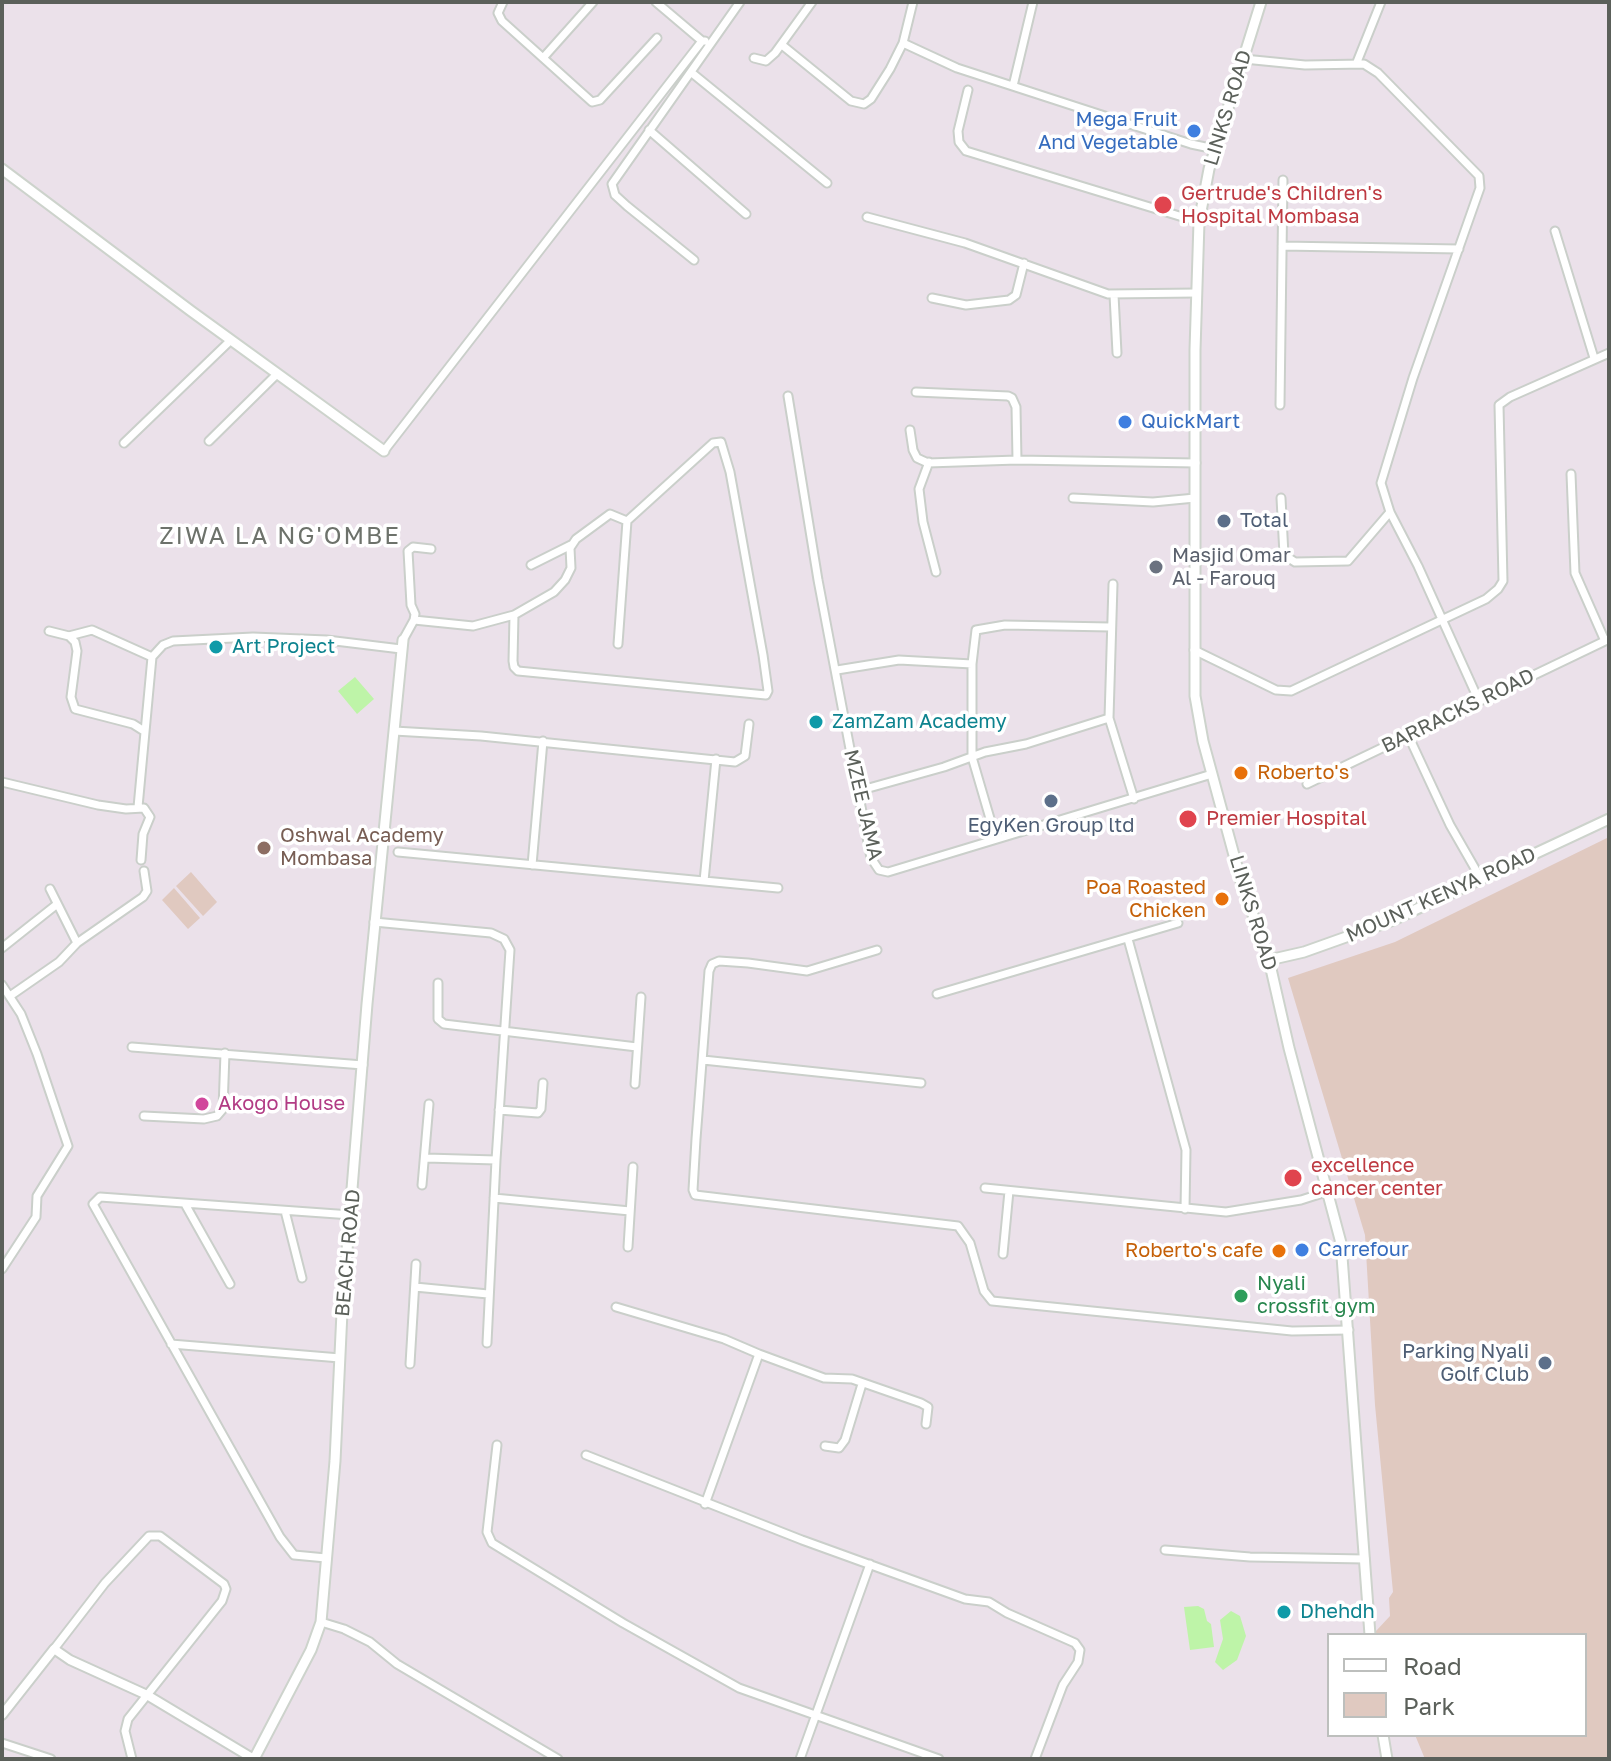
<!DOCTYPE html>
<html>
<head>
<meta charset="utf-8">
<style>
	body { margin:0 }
	#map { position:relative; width:1611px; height:1761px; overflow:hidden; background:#ebe1ea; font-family:"Golos Text",sans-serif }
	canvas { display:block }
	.frame { position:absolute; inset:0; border:4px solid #5b605a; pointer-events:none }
	.legend { position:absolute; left:1327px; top:1633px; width:260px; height:104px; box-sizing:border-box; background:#fff; border:2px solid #bdbfbd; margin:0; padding:10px 14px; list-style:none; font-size:24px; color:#5b605a }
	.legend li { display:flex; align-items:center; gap:16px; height:40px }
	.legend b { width:40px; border:2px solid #bdbfbd }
</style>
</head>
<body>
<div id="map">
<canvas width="1611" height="1761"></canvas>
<div class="frame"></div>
<ul class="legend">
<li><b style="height:10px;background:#fff"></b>Road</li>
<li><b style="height:22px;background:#e0c9c0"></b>Park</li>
</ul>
</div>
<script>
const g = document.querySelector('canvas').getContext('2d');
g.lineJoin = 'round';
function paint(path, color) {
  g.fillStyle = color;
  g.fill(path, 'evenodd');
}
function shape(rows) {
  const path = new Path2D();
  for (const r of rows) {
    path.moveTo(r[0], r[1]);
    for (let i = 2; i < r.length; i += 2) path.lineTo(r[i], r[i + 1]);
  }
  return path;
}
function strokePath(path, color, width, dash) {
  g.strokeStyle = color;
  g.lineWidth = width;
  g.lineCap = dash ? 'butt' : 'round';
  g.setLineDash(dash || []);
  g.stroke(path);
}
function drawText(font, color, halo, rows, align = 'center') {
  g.font = font + ' "Golos Text",sans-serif';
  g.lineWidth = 7;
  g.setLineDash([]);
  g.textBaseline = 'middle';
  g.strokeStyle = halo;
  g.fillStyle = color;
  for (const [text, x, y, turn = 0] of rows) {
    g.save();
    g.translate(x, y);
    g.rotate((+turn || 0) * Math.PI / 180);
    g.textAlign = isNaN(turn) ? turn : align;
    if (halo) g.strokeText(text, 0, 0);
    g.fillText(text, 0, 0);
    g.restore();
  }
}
const green = shape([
	[1609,837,1609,1759,1425,1759,1415,1735,1585,1735,1585,1635,1376,1635,1376,1631,1390,1616,1389,1598,1393,1592,1375,1405,1365,1235,1288,978,1395,942],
	[191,872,217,902,203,916,176,886],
	[174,888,200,918,188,929,162,900]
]);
const water = shape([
	[355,677,374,699,357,714,338,691],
	[1198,1606,1204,1609,1207,1621,1211,1624,1214,1647,1190,1650,1184,1607],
	[1231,1611,1240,1616,1246,1636,1237,1660,1223,1670,1215,1662,1223,1639,1220,1620]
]);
const minor = shape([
	[503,2,498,13,502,21,592,102,600,100,657,38],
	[656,2,702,41,705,41],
	[903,43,957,68,1191,144,1215,149],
	[782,45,851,101,864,104,871,99,890,69,903,43,913,2],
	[543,58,593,2],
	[754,58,766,61,775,53,812,2],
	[1244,59,1305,65,1364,64,1378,73,1479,176,1480,188,1413,378,1381,483,1390,512,1418,566,1479,701],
	[1357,62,1381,2],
	[692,73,827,183],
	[1013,86,1033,2],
	[968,90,958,131,959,142,966,151,1199,222],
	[649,130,746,214],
	[867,217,965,243,1108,294,1197,293],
	[1555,231,1594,358],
	[1282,246,1459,249],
	[694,260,627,206,615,195,612,184,740,2],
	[1114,295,1117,353],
	[932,298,966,305,1009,300,1016,295,1024,263],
	[916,392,1008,396,1012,398,1016,407,1017,460],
	[788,396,818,580,858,791,871,858,879,870,888,872,1212,774],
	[1280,405,1283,180],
	[910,430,913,450,917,458,928,463,1017,460,1196,463],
	[209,441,277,374],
	[124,443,231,340],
	[384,451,702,41],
	[929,462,919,489,923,522,936,572],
	[1571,474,1575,573,1605,641],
	[1073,498,1153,502,1195,498],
	[1281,498,1284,555,1295,562,1348,561,1390,512],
	[531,565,571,545],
	[1113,584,1109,718,1134,799],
	[514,615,513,661,514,667,518,671,766,695,768,691,763,655,730,472,721,442,713,443,627,521,618,644],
	[414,620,415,614,411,605,408,551,413,547,431,549],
	[49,631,69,636,75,642,77,651,71,697,75,709,133,724,144,731],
	[69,636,92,630,152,657],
	[403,640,414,620,473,626,514,615,554,592,565,580,571,568,570,548,576,539,610,514,627,521],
	[1194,650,1276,690,1291,691,1486,599,1498,589,1503,581,1499,405,1510,397,1609,353],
	[837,670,899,660,972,664],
	[394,731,481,736,735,762,745,756,749,724],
	[1408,735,1450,825,1481,879],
	[2,782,98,805,126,809,144,808,150,817,143,834,141,860],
	[1307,784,1609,639],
	[858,791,944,767,985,752,1026,744,1109,718],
	[138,807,152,657,163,645,173,641,253,637,327,640,401,649],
	[996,839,972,757,972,664,976,630,1005,625,1110,627],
	[398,852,778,888],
	[532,865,543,741],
	[704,881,716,759],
	[50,889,77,943],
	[374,922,491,933,504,939,510,950,496,1160,487,1343],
	[1128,939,1186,1150,1185,1209],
	[2,948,56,905],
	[877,950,807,971,748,963,719,961,712,964,709,971,696,1139,693,1190,695,1195,958,1226,970,1243,984,1291,992,1301,1292,1331,1349,1330],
	[438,983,438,1019,444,1024,637,1047],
	[2,985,21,1014,37,1054,68,1146,37,1196,36,1217,2,1269],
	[937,994,1178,923],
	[10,996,59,962,77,943,143,897,147,891,144,871],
	[132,1047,363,1065],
	[703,1060,921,1083],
	[635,1084,641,997],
	[499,1110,538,1113,541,1109,543,1083],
	[144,1116,204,1119,217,1116,223,1109,225,1053],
	[426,1158,496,1160],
	[422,1185,429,1104],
	[985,1188,1226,1212,1301,1200,1329,1191],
	[494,1198,630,1211],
	[185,1204,230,1284],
	[285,1211,302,1278],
	[628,1247,633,1167],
	[1003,1254,1009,1191],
	[415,1287,488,1294],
	[616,1307,724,1339,759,1354,705,1504],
	[171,1344,340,1358],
	[759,1354,824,1378,852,1379,921,1403,928,1407,926,1424],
	[410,1364,416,1264],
	[497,1445,487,1532,492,1543,623,1623,739,1688,939,1759],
	[825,1446,839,1448,845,1440,862,1384],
	[586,1455,802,1540,965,1599,989,1602,1007,1613,1075,1643,1080,1650,1078,1662,1063,1685,1035,1759],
	[1165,1550,1250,1557,1365,1559],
	[326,1558,294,1555,280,1537,93,1204,100,1197,351,1215],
	[321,1622,344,1629,370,1642,397,1664,558,1759],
	[54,1649,105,1583,149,1536,160,1536,224,1584,226,1589,222,1601,128,1719,125,1731,132,1759],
	[2,1743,51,1759],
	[800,1759,870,1564]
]);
const tertiary = shape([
	[2,1715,54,1649,70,1660,147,1695,252,1758]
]);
const secondary = shape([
	[1261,2,1209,169,1199,222,1195,350,1195,696,1203,741,1241,881,1269,960,1289,1048,1341,1243,1370,1635],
	[2,169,191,311,384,451],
	[1269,960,1304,952,1391,921,1609,819],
	[1383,1735,1387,1759],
	[254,1759,311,1650,321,1622,335,1461,342,1312,367,1004,403,640]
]);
const markers = [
	[1194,131,8,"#3f7fe0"],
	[1163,205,10,"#e0444e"],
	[1125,422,8,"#3f7fe0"],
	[1224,521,8,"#5c6f8a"],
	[1156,567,8,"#6b7280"],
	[216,647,8,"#0f9aa8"],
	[816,722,8,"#0f9aa8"],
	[1241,773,8,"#e8710a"],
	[1051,801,8,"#5c6f8a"],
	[1188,819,10,"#e0444e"],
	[264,848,8,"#8d6e63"],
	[1222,899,8,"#e8710a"],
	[202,1104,8,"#d1479c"],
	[1293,1178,10,"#e0444e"],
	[1302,1250,8,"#3f7fe0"],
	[1279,1251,8,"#e8710a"],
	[1241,1296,8,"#2e9e5b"],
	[1545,1363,8,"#5c6f8a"],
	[1284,1612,8,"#0f9aa8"]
];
const streetNames = [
	["LINKS ROAD",1228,108,-73],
	["BARRACKS ROAD",1458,711,-26],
	["MZEE JAMA",863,805,77],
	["MOUNT KENYA ROAD",1441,895,-24],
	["LINKS ROAD",1253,913,73],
	["BEACH ROAD",348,1253,-85]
];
const shopNames = [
	["Mega Fruit",1178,120,"right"],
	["And Vegetable",1178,143,"right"],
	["QuickMart",1141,422],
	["Carrefour",1318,1250]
];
const healthNames = [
	["Gertrude's Children's",1181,194],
	["Hospital Mombasa",1181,217],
	["Premier Hospital",1206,819],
	["excellence",1311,1166],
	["cancer center",1311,1189]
];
const serviceNames = [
	["Total",1240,521],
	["EgyKen Group ltd",1051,826,"center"],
	["Parking Nyali",1529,1352,"right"],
	["Golf Club",1529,1375,"right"]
];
const worshipNames = [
	["Masjid Omar",1172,556],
	["Al - Farouq",1172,579]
];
const cultureNames = [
	["Art Project",232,647],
	["ZamZam Academy",832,722],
	["Dhehdh",1300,1612]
];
const foodNames = [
	["Roberto's",1257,773,"left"],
	["Poa Roasted",1206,888],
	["Chicken",1206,911],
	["Roberto's cafe",1263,1251]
];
const educationNames = [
	["Oshwal Academy",280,836],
	["Mombasa",280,859]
];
const hotelNames = [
	["Akogo House",218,1104]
];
const leisureNames = [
	["Nyali",1257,1284],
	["crossfit gym",1257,1307]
];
const quarterNames = [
	["ZIWA LA NG'OMBE",280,536]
];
paint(green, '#e0c9c0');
paint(water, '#bef4a8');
strokePath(minor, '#cacfca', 11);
strokePath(tertiary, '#cacfca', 12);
strokePath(secondary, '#cdd3cc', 13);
strokePath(minor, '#fff', 7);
strokePath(tertiary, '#fff', 8);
strokePath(secondary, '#fff', 9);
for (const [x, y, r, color] of markers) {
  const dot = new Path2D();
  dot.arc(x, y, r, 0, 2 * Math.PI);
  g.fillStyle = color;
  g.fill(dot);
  strokePath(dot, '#fff', 3);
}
drawText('20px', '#5b605a', '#fff', streetNames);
drawText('20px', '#366cbe', '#fff', shopNames, 'left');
drawText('20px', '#be3a42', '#fff', healthNames, 'left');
drawText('20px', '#4e5e75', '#fff', serviceNames, 'left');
drawText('20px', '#5b616d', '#fff', worshipNames, 'left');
drawText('20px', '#0d838f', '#fff', cultureNames, 'left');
drawText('20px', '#c56008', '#fff', foodNames, 'right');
drawText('20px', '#785e54', '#fff', educationNames, 'left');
drawText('20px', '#b23c85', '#fff', hotelNames, 'left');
drawText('20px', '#27864d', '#fff', leisureNames, 'left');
g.letterSpacing = '2px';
drawText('24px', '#6d726b', '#fff', quarterNames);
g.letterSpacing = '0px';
</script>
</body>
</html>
